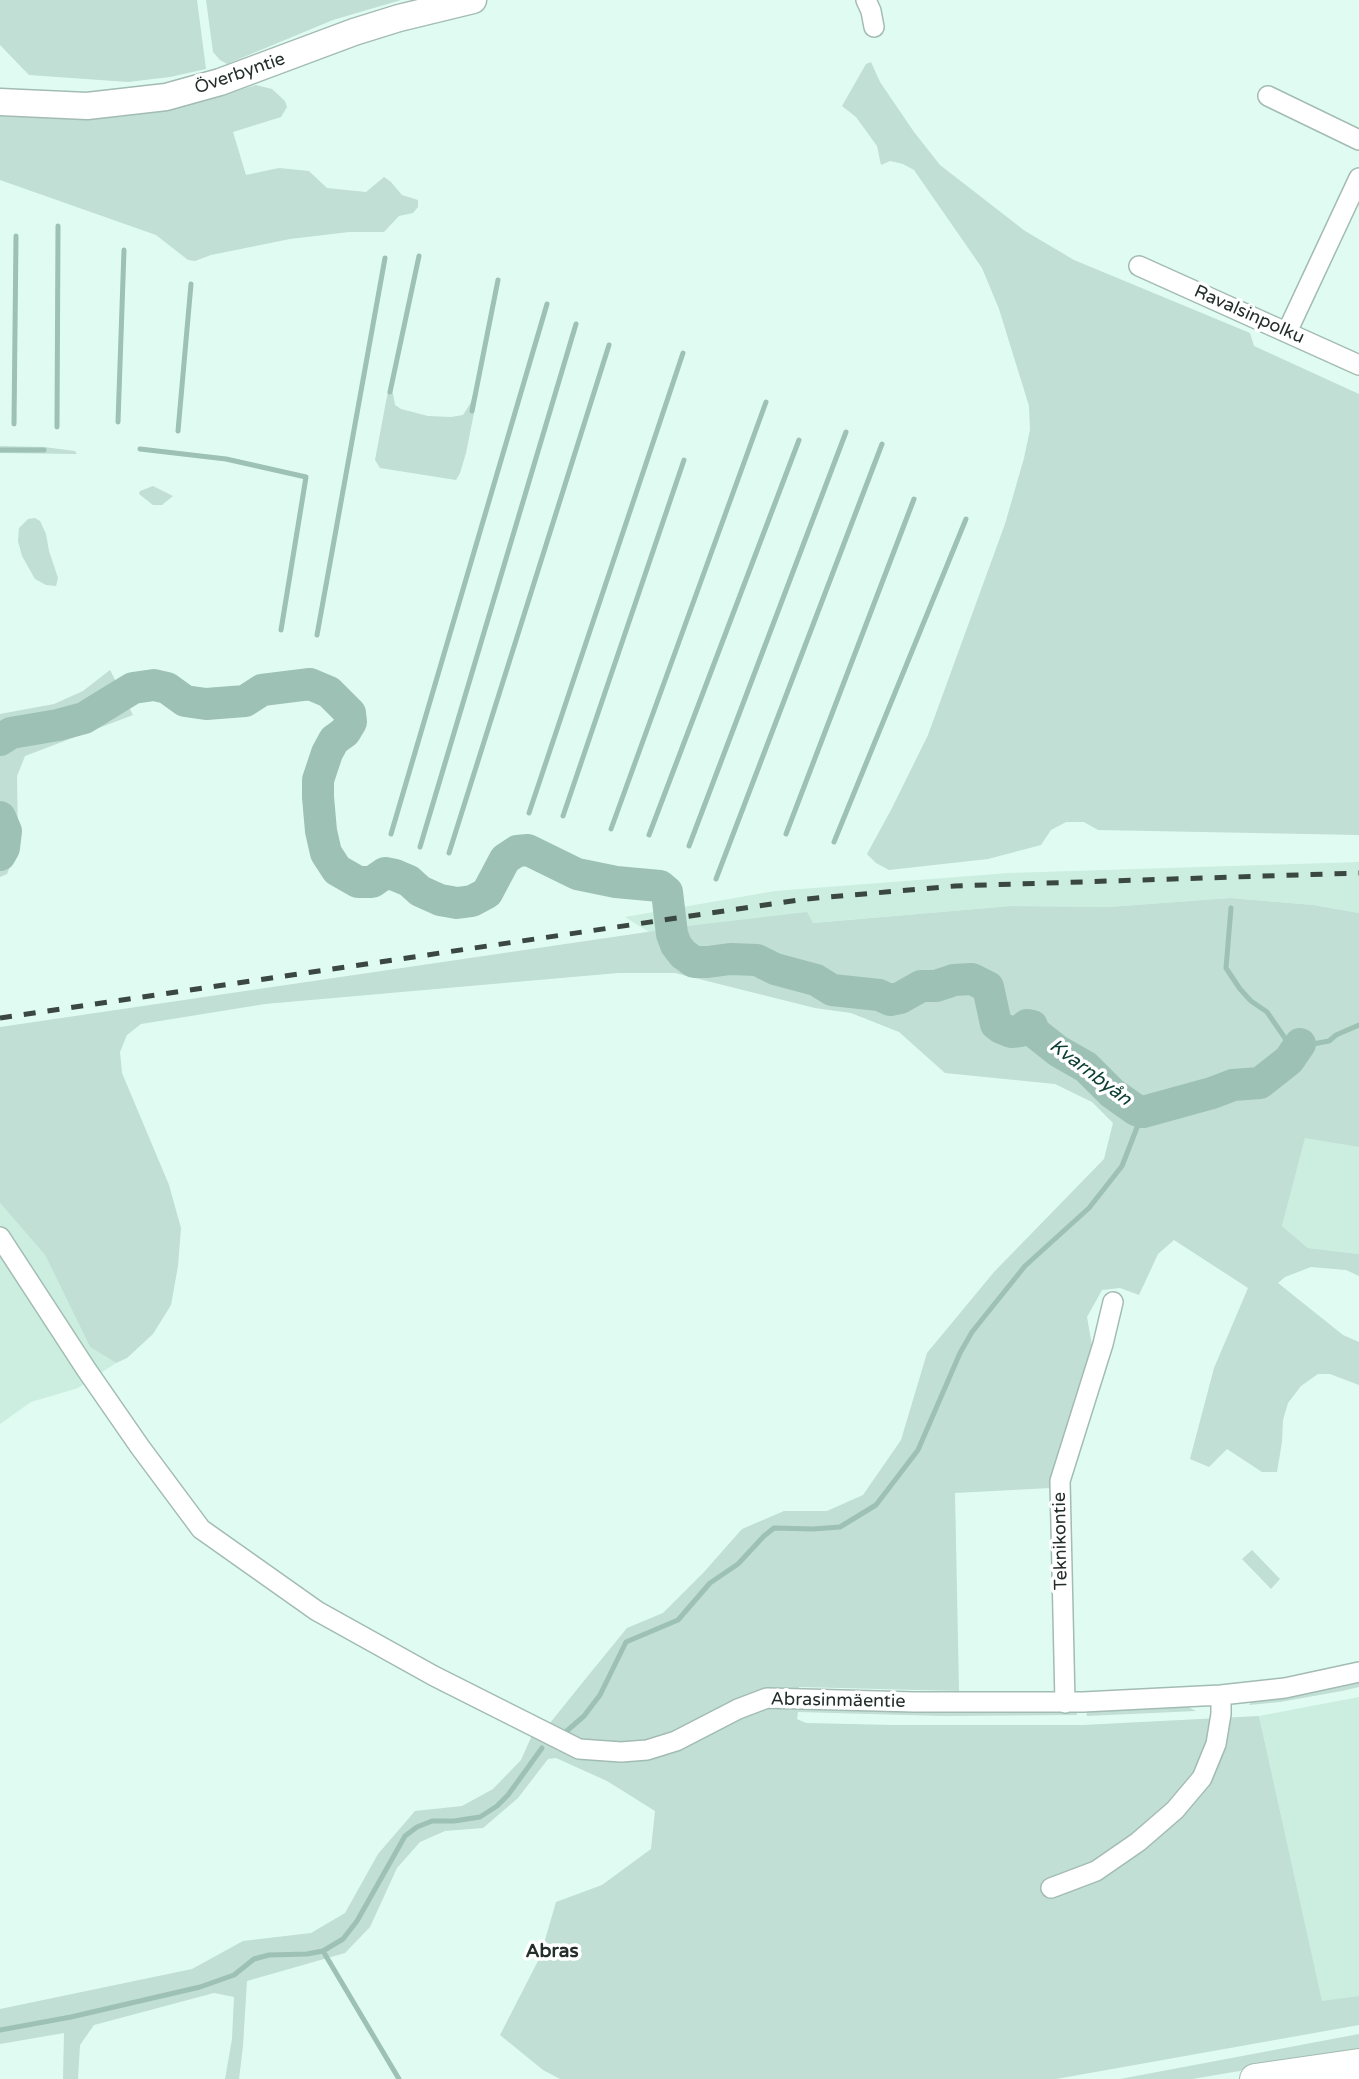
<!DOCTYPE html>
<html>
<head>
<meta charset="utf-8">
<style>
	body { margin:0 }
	canvas { display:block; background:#e0fbf1 }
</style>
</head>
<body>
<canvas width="1359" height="2079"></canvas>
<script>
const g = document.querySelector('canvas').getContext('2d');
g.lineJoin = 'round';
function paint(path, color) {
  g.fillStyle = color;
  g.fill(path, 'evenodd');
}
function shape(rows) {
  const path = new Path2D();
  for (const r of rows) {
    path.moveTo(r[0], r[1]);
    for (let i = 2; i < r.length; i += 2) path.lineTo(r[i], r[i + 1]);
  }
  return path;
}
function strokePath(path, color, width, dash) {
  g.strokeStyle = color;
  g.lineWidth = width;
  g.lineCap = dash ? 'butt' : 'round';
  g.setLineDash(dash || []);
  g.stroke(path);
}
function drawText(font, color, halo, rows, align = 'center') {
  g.font = font + ' "Varela Round",sans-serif';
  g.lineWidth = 7;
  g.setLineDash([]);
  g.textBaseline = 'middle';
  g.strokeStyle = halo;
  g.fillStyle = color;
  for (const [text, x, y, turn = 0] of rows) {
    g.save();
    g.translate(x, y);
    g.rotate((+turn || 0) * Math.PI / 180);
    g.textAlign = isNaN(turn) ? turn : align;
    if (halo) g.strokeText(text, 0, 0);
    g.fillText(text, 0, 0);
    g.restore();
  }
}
const built = shape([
	[1359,862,1359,913,1313,905,1230,898,1109,907,1011,906,812,923,688,926,649,932,625,917,775,891,1009,873],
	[1305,1137,1359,1147,1359,1254,1308,1248,1282,1226],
	[0,1203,45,1255,90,1347,116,1363,78,1388,31,1402,0,1424],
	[1359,1697,1359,1996,1322,2002,1259,1716]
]);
const green = shape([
	[0,0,197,0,206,69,170,77,128,82,29,75,0,45],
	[206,0,401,0,333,20,227,64,220,60,213,52],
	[871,62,880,82,914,132,940,165,1025,231,1074,260,1250,333,1254,346,1359,394,1359,835,1098,830,1084,822,1066,822,1051,830,1041,845,988,859,889,870,876,863,867,854,892,808,928,735,1005,524,1024,458,1030,430,1029,406,999,309,982,268,914,170,903,164,890,161,881,165,877,146,856,117,842,106,866,64],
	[256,85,272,89,285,101,287,107,281,117,233,132,246,175,279,168,309,171,327,188,366,192,384,177,391,182,402,195,418,200,418,207,413,213,399,216,384,232,349,232,290,239,211,255,195,261,188,260,156,235,0,180,0,114,54,117,119,117,177,108],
	[388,391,393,393,395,405,401,409,428,416,451,417,463,415,470,404,474,392,478,393,466,453,460,473,456,480,380,468,375,460],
	[0,446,44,447,75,451,77,454,0,453],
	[153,486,173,496,162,505,153,505,139,494,140,491],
	[35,518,40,521,46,534,49,551,58,578,56,586,46,585,35,579,22,556,18,541,19,528,28,519],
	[110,670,133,715,25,756,17,776,18,846,7,874,0,877,0,714,54,704,83,691],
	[1230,898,1313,905,1359,913,1359,1147,1305,1138,1282,1226,1308,1248,1359,1254,1359,1276,1346,1270,1311,1267,1285,1277,1278,1283,1343,1335,1359,1342,1359,1385,1330,1374,1318,1374,1301,1386,1288,1403,1283,1420,1282,1442,1277,1472,1262,1472,1227,1449,1209,1467,1190,1459,1214,1368,1248,1288,1174,1240,1158,1254,1139,1295,1120,1288,1102,1290,1087,1317,1093,1351,1050,1488,955,1493,959,1691,799,1687,798,1704,1077,1710,1077,1715,942,1716,798,1712,797,1719,806,1723,893,1725,1083,1725,1259,1716,1322,2001,1359,1996,1359,2025,1056,2079,560,2079,543,2070,500,2035,540,1957,556,1902,602,1885,651,1849,655,1811,607,1781,556,1758,548,1759,518,1798,483,1828,445,1831,420,1842,397,1868,370,1927,345,1953,247,1981,243,2046,239,2079,225,2079,232,2039,234,1997,214,1993,94,2025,80,2045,78,2079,63,2079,64,2033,0,2044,0,2009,192,1969,243,1941,311,1933,345,1913,378,1854,415,1811,462,1806,493,1789,521,1760,533,1733,572,1740,550,1723,587,1677,627,1628,663,1613,704,1572,742,1529,784,1511,827,1511,863,1495,901,1440,927,1353,994,1272,1104,1159,1113,1123,1092,1102,1055,1084,945,1073,899,1032,851,1013,815,1008,675,973,618,973,265,1004,141,1024,127,1035,120,1052,122,1073,169,1185,181,1228,178,1266,171,1305,153,1334,127,1358,116,1363,90,1347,45,1255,0,1203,0,1027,688,926,807,912,813,923,1011,906,1109,907],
	[1252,1550,1280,1579,1271,1589,1242,1559],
	[1359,1680,1359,1687,1342,1691,1280,1702,1249,1705,1252,1701],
	[1186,1706,1196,1711,1087,1716,1086,1710],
	[1359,2034,1359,2051,1192,2079,1120,2079]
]);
const stream = shape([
	[390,392,419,256],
	[472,411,498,280],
	[118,422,124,250],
	[14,424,16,236],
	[57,427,58,226],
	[178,431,191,284],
	[140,449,226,459,306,477,281,630],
	[0,450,44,450],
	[317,635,385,258],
	[529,813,683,353],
	[563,816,684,460],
	[611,829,766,402],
	[391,834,547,304],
	[786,834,914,499],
	[649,835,799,440],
	[834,842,966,519],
	[689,846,846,432],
	[420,847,576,324],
	[449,853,609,345],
	[716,879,882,444],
	[1231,908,1226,968,1240,989,1251,1001,1267,1012,1287,1041,1300,1044,1313,1044,1329,1041,1336,1035,1359,1025],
	[561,1736,584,1716,600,1695,626,1642,678,1620,710,1583,738,1564,764,1536,774,1528,813,1529,840,1527,876,1505,918,1450,960,1353,972,1332,1025,1266,1089,1208,1122,1166,1143,1112],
	[323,1951,399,2079],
	[0,2030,71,2017,200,1987,234,1975,254,1959,269,1955,307,1954,323,1951,343,1939,357,1921,405,1836,417,1827,432,1821,454,1821,480,1817,497,1806,508,1795,542,1748]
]);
const river = shape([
	[0,740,11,733,58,725,84,718,133,688,154,685,167,688,185,701,206,704,245,701,262,690,310,684,329,692,350,713,351,722,345,732,334,740,327,753,318,780,318,797,321,831,326,853,337,870,358,882,372,882,385,873,395,875,409,881,420,891,440,900,457,903,472,901,487,893,505,859,517,851,528,850,577,874,616,882,660,886,667,892,672,934,676,945,683,954,694,962,708,962,730,959,757,960,775,969,816,980,832,990,879,995,890,1000,900,998,921,986,936,986,954,980,972,979,988,987,996,1024,1001,1028,1011,1032,1020,1031,1027,1025,1032,1026,1034,1032,1058,1051,1086,1067,1112,1093,1136,1110,1143,1112,1212,1093,1233,1085,1260,1083,1289,1060,1300,1044],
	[0,817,6,831,4,848,0,855]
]);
const street = shape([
	[866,0,871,11,874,27],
	[1268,96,1359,140],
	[1139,266,1359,365],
	[1287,332,1359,178],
	[0,1237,86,1369,140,1447,201,1529,317,1611,434,1676,579,1749,621,1752,647,1750,676,1741,738,1709,767,1698,914,1702,1083,1702,1221,1695,1285,1688,1359,1672],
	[1065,1703,1060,1481,1103,1344,1113,1302],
	[1051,1888,1096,1871,1138,1842,1175,1810,1202,1778,1216,1744,1221,1714,1221,1695]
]);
const secondary = shape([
	[0,102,87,106,166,97,220,82,354,32,399,18,473,0]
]);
const primary = shape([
	[1255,2079,1359,2064]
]);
const rail = shape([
	[0,1018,806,899,955,886,1359,873]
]);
const streetNames = [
	["Överbyntie",240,74,-19],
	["Ravalsinpolku",1249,315,24],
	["Teknikontie",1061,1541,-91],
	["Abrasinmäentie",838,1701,1]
];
const waterNames = [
	["Kvarnbyån",1090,1073,37]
];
const neighbourhoodNames = [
	["Abras",552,1952]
];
paint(built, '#cceee1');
paint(green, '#c1dfd4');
strokePath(stream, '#9dc1b4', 5);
strokePath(river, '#9dc1b4', 32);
strokePath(street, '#a3bcb3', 22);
strokePath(secondary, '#a3bcb3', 29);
strokePath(primary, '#a3bcb3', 32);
strokePath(street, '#fff', 19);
strokePath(secondary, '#fff', 26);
strokePath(primary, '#fff', 30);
strokePath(rail, '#3b4742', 5, [12, 12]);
drawText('18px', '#242e2a', '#fff', streetNames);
drawText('italic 19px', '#0d4033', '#fff', waterNames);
drawText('bold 19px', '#242e2a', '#fff', neighbourhoodNames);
</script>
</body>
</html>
